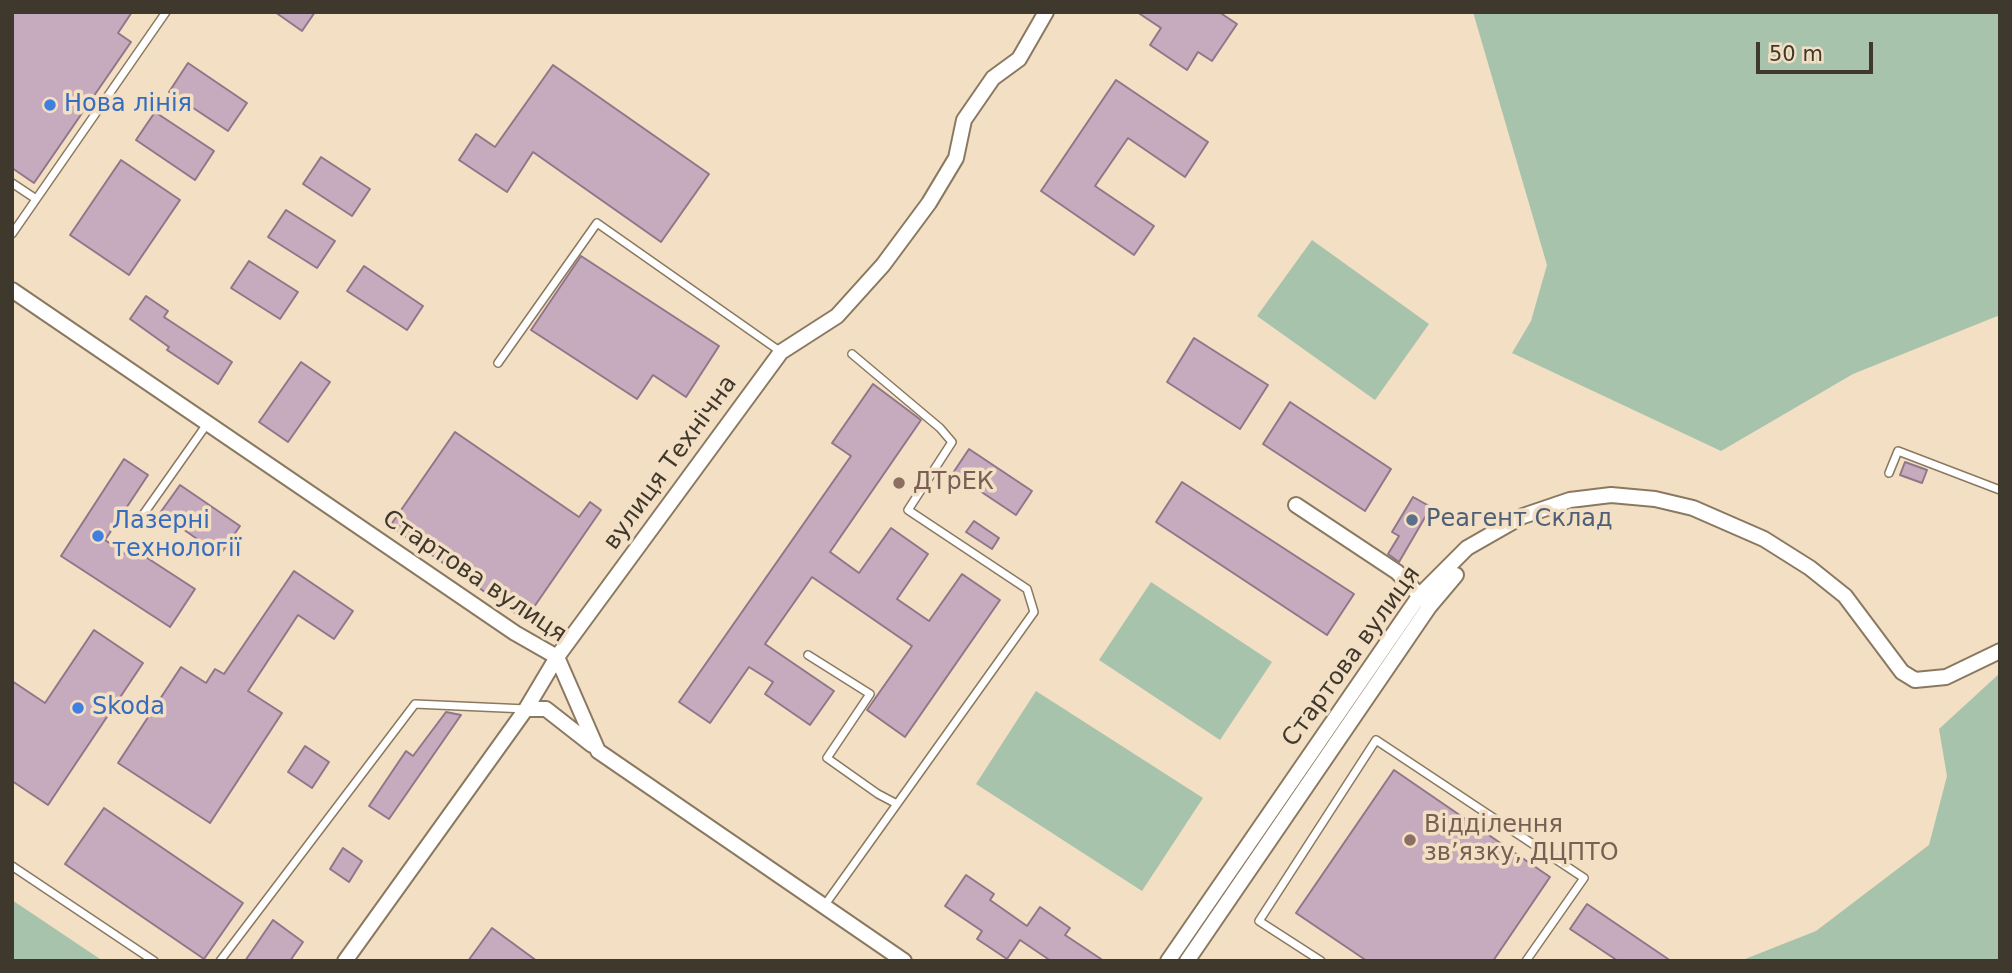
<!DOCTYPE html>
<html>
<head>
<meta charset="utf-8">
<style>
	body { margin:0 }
	#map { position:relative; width:2012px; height:973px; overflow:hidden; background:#f3dfc4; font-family:"DejaVu Sans",sans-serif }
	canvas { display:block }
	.frame { position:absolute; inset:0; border:14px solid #3f382d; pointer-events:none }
	.scale { position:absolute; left:1756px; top:42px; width:117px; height:32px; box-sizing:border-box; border:4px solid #3f382d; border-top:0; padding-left:9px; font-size:21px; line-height:24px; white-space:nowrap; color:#3f382d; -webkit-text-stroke:5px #f3dfc4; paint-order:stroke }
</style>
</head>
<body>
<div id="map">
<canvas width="2012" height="973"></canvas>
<div class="frame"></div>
<div class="scale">50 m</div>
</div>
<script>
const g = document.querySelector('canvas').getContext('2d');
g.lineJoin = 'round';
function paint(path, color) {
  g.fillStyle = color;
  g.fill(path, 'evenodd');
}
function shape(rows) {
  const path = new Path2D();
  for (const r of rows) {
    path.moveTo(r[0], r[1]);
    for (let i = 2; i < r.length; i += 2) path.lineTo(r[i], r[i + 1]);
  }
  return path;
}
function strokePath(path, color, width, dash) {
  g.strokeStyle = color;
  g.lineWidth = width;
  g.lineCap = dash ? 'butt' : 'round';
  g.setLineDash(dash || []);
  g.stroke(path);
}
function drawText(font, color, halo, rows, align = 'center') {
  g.font = font + ' "DejaVu Sans",sans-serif';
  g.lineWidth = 7;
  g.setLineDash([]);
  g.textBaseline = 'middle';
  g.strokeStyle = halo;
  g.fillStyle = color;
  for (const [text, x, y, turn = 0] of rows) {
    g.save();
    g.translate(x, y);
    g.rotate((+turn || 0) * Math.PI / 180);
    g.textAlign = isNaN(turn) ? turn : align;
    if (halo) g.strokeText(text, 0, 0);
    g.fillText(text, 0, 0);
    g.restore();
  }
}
const green = shape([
	[1473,12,2000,12,2000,315,1853,374,1721,451,1512,353,1531,321,1547,265],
	[1312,240,1429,324,1375,400,1257,316],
	[1151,582,1272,662,1220,740,1099,660],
	[2000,673,2000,961,1740,961,1816,931,1929,845,1947,776,1939,729],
	[1036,691,1203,798,1142,891,976,784],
	[12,900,103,961,12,961]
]);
const building = shape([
	[12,12,132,12,118,33,131,42,34,183,12,168,12,12],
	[275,12,315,12,302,31,275,12],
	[1137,12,1219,12,1237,24,1212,61,1198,52,1187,70,1150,45,1161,28,1137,12],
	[188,63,247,103,228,131,169,92,188,63],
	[553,65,709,174,661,242,533,152,507,192,459,160,476,134,495,147,553,65],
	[1116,80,1208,142,1185,177,1128,138,1095,186,1154,226,1134,255,1041,191,1116,80],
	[155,112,214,151,195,180,136,140,155,112],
	[321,157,370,189,352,216,303,184,321,157],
	[121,160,180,200,129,275,70,235,121,160],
	[286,210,335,241,317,268,268,237,286,210],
	[581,256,719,346,686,397,653,375,637,399,531,330,581,256],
	[249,261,298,292,280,319,231,288,249,261],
	[364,266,423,306,407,330,347,291,364,266],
	[146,296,168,311,164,317,232,362,218,384,167,350,169,347,130,319,146,296],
	[1194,338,1268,385,1240,429,1167,382,1194,338],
	[301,362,330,382,288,442,259,422,301,362],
	[873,384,921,420,830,552,859,573,891,528,928,554,897,599,929,621,962,574,1000,600,905,737,867,710,912,646,812,577,765,644,834,691,810,725,765,694,773,682,749,667,710,723,679,702,851,456,832,443,873,384],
	[1290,402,1391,469,1365,511,1263,444,1290,402],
	[455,432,579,517,590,502,601,510,525,620,390,526,455,432],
	[969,449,1032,491,1016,515,953,473,969,449],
	[124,459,148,475,105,540,130,557,135,550,195,589,170,627,61,556,124,459],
	[1905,462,1927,470,1922,483,1900,475,1905,462],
	[1182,482,1354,594,1327,635,1156,522,1182,482],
	[180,485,240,526,220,555,160,513,180,485],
	[1413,497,1431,507,1399,562,1388,554,1399,536,1392,532,1413,497],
	[974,521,999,538,992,549,966,532,974,521],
	[294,571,353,611,334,639,298,615,248,691,282,713,210,823,118,763,181,667,206,683,215,669,224,674,294,571],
	[94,630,143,663,48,805,12,781,12,681,45,703,94,630],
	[446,712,461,715,389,819,369,806,406,751,413,756,446,712],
	[305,746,329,762,312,788,288,772,305,746],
	[1394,770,1550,877,1493,961,1367,961,1296,913,1394,770],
	[104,808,243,903,204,959,65,864,104,808],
	[343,848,362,861,349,882,330,869,343,848],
	[966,875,994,894,990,900,1027,926,1040,907,1070,928,1065,935,1104,961,1051,961,1020,940,1007,959,977,939,982,931,945,906,966,875],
	[1587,904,1671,961,1618,961,1570,929,1587,904],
	[273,920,303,942,290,961,245,961,273,920],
	[492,928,537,961,468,961,492,928]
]);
const lane = shape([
	[12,183,36,199],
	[12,234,166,12],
	[852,354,940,428,952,442,908,510,1027,589,1034,612,897,804],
	[498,363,597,223,781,352],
	[1889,473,1898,451,2000,490],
	[140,519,207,424],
	[808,655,870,694,827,758,878,794,897,804,824,906],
	[12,866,154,961],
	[220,961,415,704,526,709],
	[1321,961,1259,921,1376,740,1584,878,1526,961]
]);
const street = shape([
	[12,290,515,633,557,657,598,751,904,961],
	[1296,505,1397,572,1424,600],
	[526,709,546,709,592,745],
	[345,961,526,709,557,657,781,352,837,316,883,265,929,203,956,158,964,120,993,78,1019,59,1046,12],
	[1168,961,1420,595,1467,548,1523,516,1570,500,1611,495,1655,499,1693,508,1764,539,1810,568,1845,596,1902,672,1915,680,1946,677,2000,651],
	[1187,961,1429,607,1456,575]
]);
const markers = [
	[50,105,7,"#3f7fe0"],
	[899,483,7,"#8d6e63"],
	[1412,520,7,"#5c6f8a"],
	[98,536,7,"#3f7fe0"],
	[78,708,7,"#3f7fe0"],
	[1410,840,7,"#8d6e63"]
];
const shopNames = [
	["Нова лінія",64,105],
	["Лазерні",112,522],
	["технології",112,550],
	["Skoda",92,708]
];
const streetNames = [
	["вулиця Технічна",671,463,-54],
	["Стартова вулиця",474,577,34],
	["Стартова вулиця",1352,657,-54]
];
const educationNames = [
	["ДТрЕК",913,483],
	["Відділення",1424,826],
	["зв’язку, ДЦПТО",1424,854]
];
const serviceNames = [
	["Реагент Склад",1426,520]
];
paint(green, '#a7c3ab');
paint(building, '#c6aabd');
strokePath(building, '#917689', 2);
strokePath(lane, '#8a7960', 10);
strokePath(street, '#8a7960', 18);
strokePath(lane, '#fff', 7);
strokePath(street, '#fff', 14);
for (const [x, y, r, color] of markers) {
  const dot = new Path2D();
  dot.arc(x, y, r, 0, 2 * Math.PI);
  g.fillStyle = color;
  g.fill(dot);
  strokePath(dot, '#f3dfc4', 2.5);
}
drawText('24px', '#366cbe', '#f3dfc4', shopNames, 'left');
drawText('24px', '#3f382d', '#f3dfc4', streetNames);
drawText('24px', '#785e54', '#f3dfc4', educationNames, 'left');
drawText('24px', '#4e5e75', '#f3dfc4', serviceNames, 'left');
</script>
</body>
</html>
